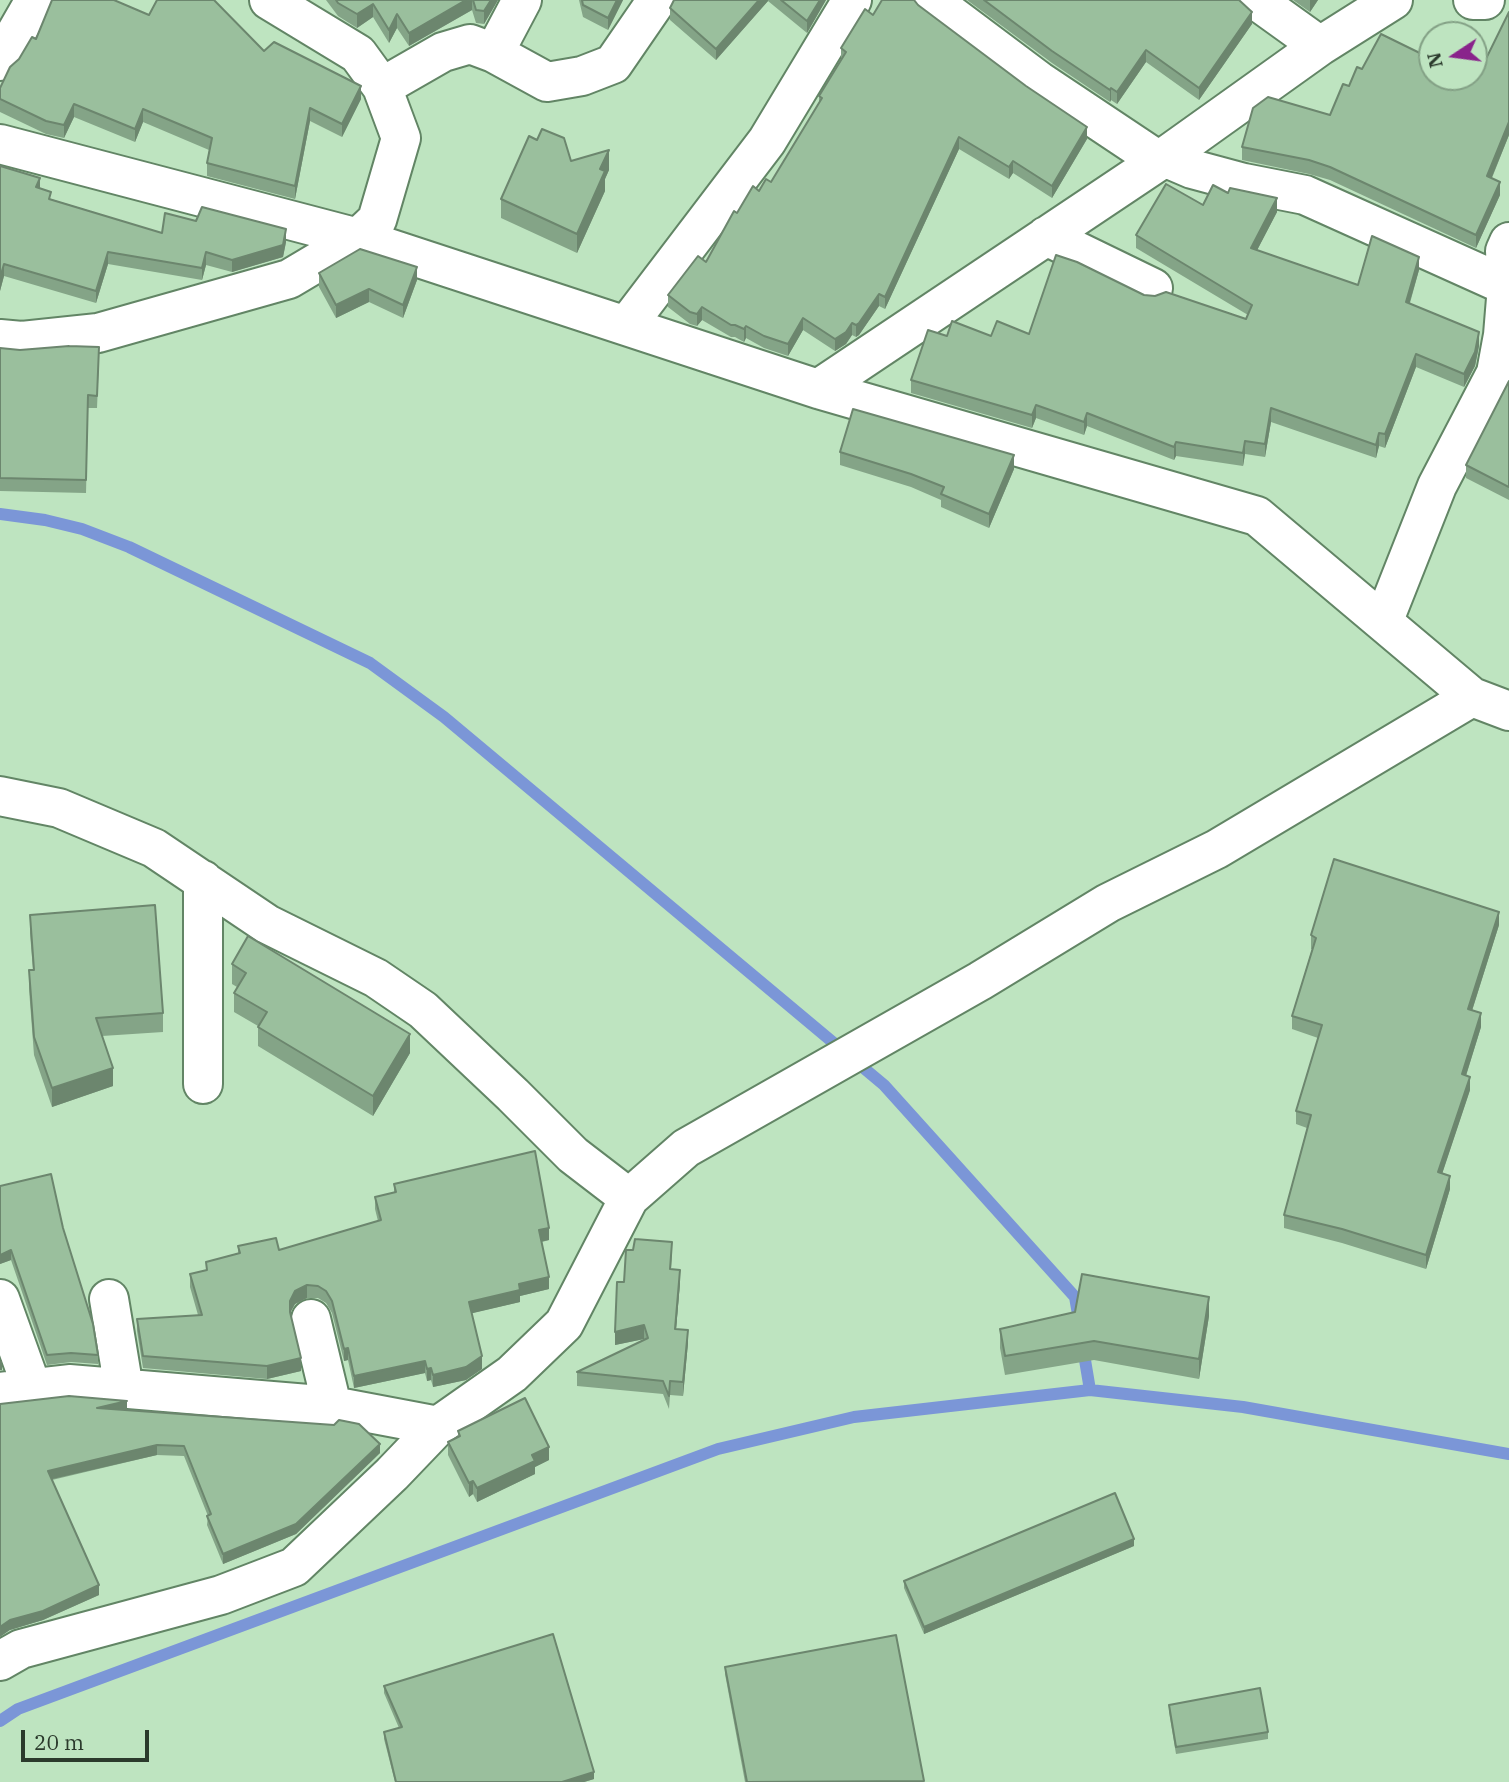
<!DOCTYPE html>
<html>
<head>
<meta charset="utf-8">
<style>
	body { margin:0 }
	#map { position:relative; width:1509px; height:1782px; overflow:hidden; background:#bee4c0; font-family:"IBM Plex Serif",serif }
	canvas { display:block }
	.north { position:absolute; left:1418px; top:21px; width:70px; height:70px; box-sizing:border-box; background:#bee4c0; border:2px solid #83a085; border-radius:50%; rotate:257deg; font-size:19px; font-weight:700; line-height:28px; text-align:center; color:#2b3a2c }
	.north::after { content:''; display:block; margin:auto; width:24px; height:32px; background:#89238b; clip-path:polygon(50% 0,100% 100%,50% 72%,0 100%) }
	.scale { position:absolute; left:21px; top:1730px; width:128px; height:32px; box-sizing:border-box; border:4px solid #2b3a2c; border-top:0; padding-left:9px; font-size:21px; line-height:24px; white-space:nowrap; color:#2b3a2c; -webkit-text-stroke:5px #bee4c0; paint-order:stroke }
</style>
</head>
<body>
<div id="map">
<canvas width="1509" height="1782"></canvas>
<div class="north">N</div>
<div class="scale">20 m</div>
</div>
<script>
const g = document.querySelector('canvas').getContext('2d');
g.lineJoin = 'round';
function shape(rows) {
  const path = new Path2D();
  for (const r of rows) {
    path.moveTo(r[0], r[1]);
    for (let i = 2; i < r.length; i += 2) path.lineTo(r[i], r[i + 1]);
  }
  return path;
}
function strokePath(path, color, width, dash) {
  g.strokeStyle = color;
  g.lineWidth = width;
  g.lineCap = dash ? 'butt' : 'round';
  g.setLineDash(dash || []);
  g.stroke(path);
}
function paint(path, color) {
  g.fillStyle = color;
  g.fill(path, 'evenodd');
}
const stream = shape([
	[0,514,45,520,82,529,129,547,370,663,444,717,884,1085,1075,1297,1079,1320],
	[1083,1348,1090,1390,1243,1407,1509,1454],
	[0,1721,18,1709,718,1449,854,1417,1090,1390]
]);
const minor = shape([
	[931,0,1039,81,1159,161],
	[1256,0,1320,46],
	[1473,0,1485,0],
	[494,53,522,0],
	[0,61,35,0],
	[382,87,443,52,470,44,494,53,547,82,582,76,613,64,657,0],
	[0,144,358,238,818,389,1257,516,1472,697,1509,711],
	[1164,157,1192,169,1244,183,1305,195,1507,286],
	[1046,236,1153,288],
	[627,325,767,141,852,0],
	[0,339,22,341,98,333,289,279,358,238,377,220,401,138,382,87,358,54,269,0],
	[818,389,1159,161,1320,46,1393,0],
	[1384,620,1437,486,1496,373,1503,335,1507,286,1505,251,1509,242],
	[0,796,59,808,154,848,267,924,376,978,423,1010,513,1095,573,1155,629,1198],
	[203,880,203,1084],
	[0,1299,32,1388],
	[109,1299,124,1389],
	[311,1319,332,1406],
	[0,1392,69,1384,332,1406,438,1426],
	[0,1661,21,1649,221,1595,294,1567,392,1474,438,1426,512,1374,564,1324,629,1198,686,1148,980,981,1108,903,1217,849,1472,697]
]);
const wall = shape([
	[326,0,498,0,484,24,476,23,472,10,409,46,397,28,389,43,373,17,357,28,338,16],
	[579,0,623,0,608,30,583,17],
	[674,0,826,0,807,33,768,1,716,60,670,20,670,8],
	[967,0,1239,0,1252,24,1199,100,1146,62,1117,104,1111,100,1110,102,1052,63],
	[1293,0,1318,0,1310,12],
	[918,5,1087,139,1052,198,1013,173,1009,179,959,149,885,309,879,306,859,335,856,337,852,335,846,344,835,351,803,330,788,356,764,348,746,338,744,342,735,337,731,337,702,320,697,326,690,324,668,307,668,295,706,262,737,213,759,191,771,182,819,103,819,96,841,60,841,48,873,15],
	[1509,12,1509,135,1492,178,1500,195,1476,248,1330,180,1309,174,1242,160,1242,147,1330,115,1349,86,1362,69,1432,77,1478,75],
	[149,15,264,51,361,99,342,137,310,121,295,199,207,176,207,163,209,150,143,122,135,142,74,117,64,138,46,134,0,112,0,88,19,59,36,39],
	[571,161,609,170,605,179,605,191,577,253,501,218,501,199],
	[0,166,40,188,51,199,162,233,196,221,286,242,283,257,232,272,206,265,202,280,108,264,96,303,4,276,0,291],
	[1228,193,1277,212,1257,250,1358,285,1419,270,1410,303,1479,346,1475,366,1464,387,1416,367,1385,448,1379,446,1376,458,1271,422,1265,457,1245,454,1243,466,1176,456,1174,460,1087,426,1084,435,1036,418,1032,428,911,393,911,380,947,336,1029,334,1144,295,1246,319,1248,315,1136,248,1136,235],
	[319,273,417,280,403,318,369,302,336,318,319,287],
	[0,348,99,360,97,408,88,408,86,493,0,491],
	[1509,381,1509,500,1466,478,1466,465],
	[840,452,1014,469,989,528,941,507,941,500,911,487,840,465],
	[30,915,163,1013,163,1032,102,1036,113,1086,52,1107,34,1055,29,989,29,970,33,970,30,933],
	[1499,925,1472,1011,1481,1027,1466,1076,1470,1090,1442,1174,1450,1189,1426,1269,1342,1243,1284,1228,1284,1215,1307,1128,1296,1124,1296,1111,1318,1038,1292,1029,1292,1016,1312,949,1311,949,1311,935],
	[232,964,410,1053,373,1116,258,1046,258,1026,234,1012,234,993,237,987,232,984],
	[394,1184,549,1240,542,1242,549,1289,520,1296,520,1302,472,1313,482,1369,466,1380,433,1387,431,1380,427,1381,425,1373,354,1388,348,1360,344,1361,332,1313,326,1303,318,1298,307,1298,295,1304,290,1313,301,1371,267,1379,143,1368,137,1331,137,1319,198,1315,190,1287,190,1274,206,1270,206,1262,238,1253,238,1246,279,1250,378,1221,375,1209,375,1197,394,1192],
	[0,1186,63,1228,98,1355,98,1364,71,1362,47,1365,11,1260,0,1264],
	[672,1255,671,1269,680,1283,676,1329,688,1343,683,1396,670,1395,669,1409,663,1394,577,1386,577,1372,644,1340,644,1339,615,1345,624,1282],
	[1209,1316,1199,1379,1094,1360,1005,1375,1000,1348,1000,1329],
	[0,1404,127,1410,380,1453,296,1534,223,1564,207,1525,208,1516,184,1456,157,1455,52,1480,99,1595,43,1620,10,1630],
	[458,1431,549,1460,535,1467,535,1474,477,1502,473,1494,469,1497,448,1455,448,1442,458,1437],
	[1134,1546,924,1634,904,1588,904,1581],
	[896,1635,924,1782,745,1782,725,1674,725,1667],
	[384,1686,594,1779,584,1782,395,1782,384,1739,384,1732,399,1728,384,1693],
	[1169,1705,1268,1732,1268,1739,1176,1754,1169,1712]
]);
const shadedWall = shape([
	[466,0,472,0,472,10,409,46,409,33],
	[491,0,498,0,484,24,484,11],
	[617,0,623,0,608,30,608,18],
	[759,0,768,0,768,1,716,60,716,49],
	[820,0,826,0,807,33,807,21],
	[1310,0,1318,0,1310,12],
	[373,4,373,17,357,28,357,14],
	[1252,12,1252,24,1199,100,1199,88],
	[397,14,397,28,389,43,389,30],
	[1146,50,1146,62,1117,104,1117,92],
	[361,86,361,99,342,137,342,124],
	[1111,88,1111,100,1110,102,1110,90],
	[74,104,74,117,64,138,64,125],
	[310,108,310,121,295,199,295,186],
	[143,109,143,122,135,142,135,129],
	[1509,122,1509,135,1487,189,1487,176],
	[1087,127,1087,139,1052,198,1052,186],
	[959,137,959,149,885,309,885,297],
	[609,150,609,170,605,179,605,191,577,253,577,234,600,169],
	[1013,161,1013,173,1009,179,1009,167],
	[40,178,40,190,36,187],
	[1500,182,1500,195,1476,248,1476,235],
	[1277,198,1277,212,1251,262,1251,248],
	[286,229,286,242,283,257,232,272,232,260],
	[108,252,108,264,96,303,96,291],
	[206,252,206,265,202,280,202,268],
	[1419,257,1419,270,1406,315,1406,302],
	[4,264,4,276,0,291,0,278],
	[417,267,417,280,403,318,403,305],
	[369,289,369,302,336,318,336,305],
	[879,294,879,306,859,335,856,337,856,325],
	[702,307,702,320,697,326,697,314],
	[803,318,803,330,788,356,788,344],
	[852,323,852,335,846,344,835,351,835,339],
	[746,326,746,338,744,342,744,329],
	[1479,332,1479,346,1475,366,1464,387,1464,374],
	[1416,354,1416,367,1385,448,1385,434],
	[1036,405,1036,418,1032,428,1032,415],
	[1271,408,1271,422,1265,457,1265,444],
	[1087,413,1087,426,1084,435,1084,422],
	[1379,433,1379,446,1376,458,1376,445],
	[1245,441,1245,454,1243,466,1243,453],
	[1176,442,1176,456,1174,460,1174,447],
	[1014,455,1014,469,989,528,989,514],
	[1499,912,1499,925,1468,1023,1468,1009],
	[1481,1013,1481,1027,1462,1088,1462,1074],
	[410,1034,410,1053,373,1116,373,1096],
	[113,1068,113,1086,52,1107,52,1088],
	[1470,1077,1470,1090,1438,1186,1438,1172],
	[1450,1176,1450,1189,1426,1269,1426,1255],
	[549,1228,549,1240,539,1242,539,1230],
	[11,1250,11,1260,0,1264,0,1255],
	[680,1270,680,1283,675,1342,675,1329],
	[549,1277,549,1289,520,1296,520,1302,469,1314,469,1302,519,1284],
	[307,1285,307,1298,295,1304,290,1313,290,1301,295,1291],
	[1209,1297,1209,1316,1199,1379,1199,1359],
	[644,1325,644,1339,615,1345,615,1332],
	[688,1330,688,1343,683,1396,683,1382],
	[348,1348,348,1360,344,1361,344,1349],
	[482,1356,482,1369,466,1380,433,1387,433,1375],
	[301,1358,301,1371,267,1379,267,1366],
	[2,1360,2,1370,0,1370,0,1361],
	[425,1361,425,1373,354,1388,354,1376],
	[431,1368,431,1380,427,1381,427,1369],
	[127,1401,127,1411,97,1408],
	[380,1444,380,1453,296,1534,223,1564,223,1554],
	[157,1445,157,1455,48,1480,48,1471],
	[549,1447,549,1460,535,1467,535,1474,477,1502,477,1488,532,1455],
	[473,1481,473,1494,469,1497,469,1483],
	[1134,1539,1134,1546,924,1634,924,1627],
	[99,1585,99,1595,43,1620,10,1630,0,1637,0,1627,10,1620],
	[594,1772,594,1779,584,1782,562,1782]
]);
const building = shape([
	[52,0,114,0,149,15,157,0,214,0,264,51,274,42,361,86,342,124,310,108,295,186,207,163,212,138,143,109,135,129,74,104,64,125,46,121,0,99,0,88,10,67,19,59,32,37,36,39,52,0],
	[336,0,466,0,409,33,397,14,389,30,373,4,357,14,338,3,336,0],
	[473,0,491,0,484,11,476,10,473,0],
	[582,0,617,0,608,18,583,5,582,0],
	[674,0,759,0,716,49,670,8,674,0],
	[781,0,820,0,807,21,781,0],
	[882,0,914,0,918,5,1026,86,1087,127,1052,186,1013,161,1009,167,959,137,885,297,879,294,859,323,856,325,852,323,846,332,835,339,803,318,788,344,764,336,746,326,744,329,735,325,731,325,702,307,697,314,690,312,668,295,698,256,706,262,734,211,737,213,753,186,759,191,766,179,771,182,822,98,819,96,846,52,841,48,865,9,873,15,882,0],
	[984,0,1239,0,1252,12,1199,88,1146,50,1117,92,1111,88,1110,90,1052,51,984,0],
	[1509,12,1509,122,1487,176,1500,182,1476,235,1330,167,1309,160,1242,147,1253,108,1268,97,1330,115,1343,84,1349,86,1357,67,1362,69,1381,34,1432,59,1432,77,1474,77,1474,74,1478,75,1509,12],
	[542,129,564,138,571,161,609,150,600,169,605,171,577,234,501,199,529,136,537,140,542,129],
	[0,166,40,178,36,187,51,192,49,199,162,233,165,213,196,221,202,207,286,229,283,245,232,260,206,252,202,268,108,252,96,291,4,264,0,278,0,166],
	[1166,184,1203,205,1213,185,1228,193,1230,188,1277,198,1251,248,1358,285,1372,236,1419,257,1406,302,1479,332,1475,352,1464,374,1416,354,1385,434,1379,433,1376,445,1271,408,1265,444,1245,441,1243,453,1176,442,1174,447,1087,413,1084,422,1036,405,1032,415,911,380,928,330,947,336,952,321,991,336,997,321,1029,334,1056,255,1077,262,1144,295,1155,296,1166,292,1246,319,1252,305,1136,235,1166,184],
	[360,249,417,267,403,305,369,289,336,305,319,273,360,249],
	[69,346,99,347,97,396,88,395,86,480,0,478,0,348,20,350,69,346],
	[1509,381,1509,487,1466,465,1509,381],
	[853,409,1014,455,989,514,941,494,944,487,911,474,840,452,853,409],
	[1334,859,1499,912,1468,1009,1481,1013,1462,1074,1470,1077,1438,1172,1450,1176,1426,1255,1342,1229,1284,1215,1311,1115,1296,1111,1322,1025,1292,1016,1316,938,1311,935,1334,859],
	[155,905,163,1013,96,1018,113,1068,52,1088,34,1037,29,970,34,970,30,915,155,905],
	[248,936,410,1034,373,1096,258,1027,267,1012,234,993,246,973,232,964,248,936],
	[535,1151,549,1228,539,1230,549,1277,519,1284,520,1290,469,1302,482,1356,466,1367,433,1375,431,1368,427,1369,425,1361,354,1376,348,1348,344,1349,332,1301,326,1291,318,1286,307,1285,295,1291,290,1301,290,1312,301,1358,267,1366,143,1356,137,1319,202,1315,190,1274,207,1270,206,1262,240,1253,238,1246,276,1238,279,1250,381,1220,375,1197,396,1192,394,1184,535,1151],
	[51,1174,63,1228,93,1324,98,1355,71,1353,47,1355,11,1250,0,1255,0,1186,51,1174],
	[635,1239,672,1242,670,1269,680,1270,675,1329,688,1330,683,1382,670,1381,669,1396,663,1381,577,1372,648,1338,644,1325,615,1332,617,1282,624,1282,626,1250,633,1250,635,1239],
	[1082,1274,1209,1297,1199,1359,1094,1341,1005,1356,1000,1329,1075,1312,1082,1274],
	[69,1396,127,1401,97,1408,334,1425,339,1420,359,1424,380,1444,296,1524,223,1554,207,1516,211,1514,184,1446,157,1445,48,1471,99,1585,43,1611,10,1620,0,1627,0,1404,69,1396],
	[525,1398,549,1447,532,1455,535,1461,477,1488,473,1481,469,1483,448,1442,460,1436,458,1431,525,1398],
	[1115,1493,1134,1539,924,1627,904,1581,1115,1493],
	[553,1634,594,1772,562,1782,396,1782,384,1732,402,1727,384,1686,553,1634],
	[896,1635,924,1781,747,1782,725,1667,896,1635],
	[1260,1688,1268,1732,1176,1747,1169,1705,1260,1688]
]);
strokePath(stream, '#7b96d7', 12);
strokePath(minor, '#628565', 42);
strokePath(minor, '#fff', 38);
paint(wall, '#84a487');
paint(shadedWall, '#6c866e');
paint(building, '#9abf9d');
strokePath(building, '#6c866e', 2);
</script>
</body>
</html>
